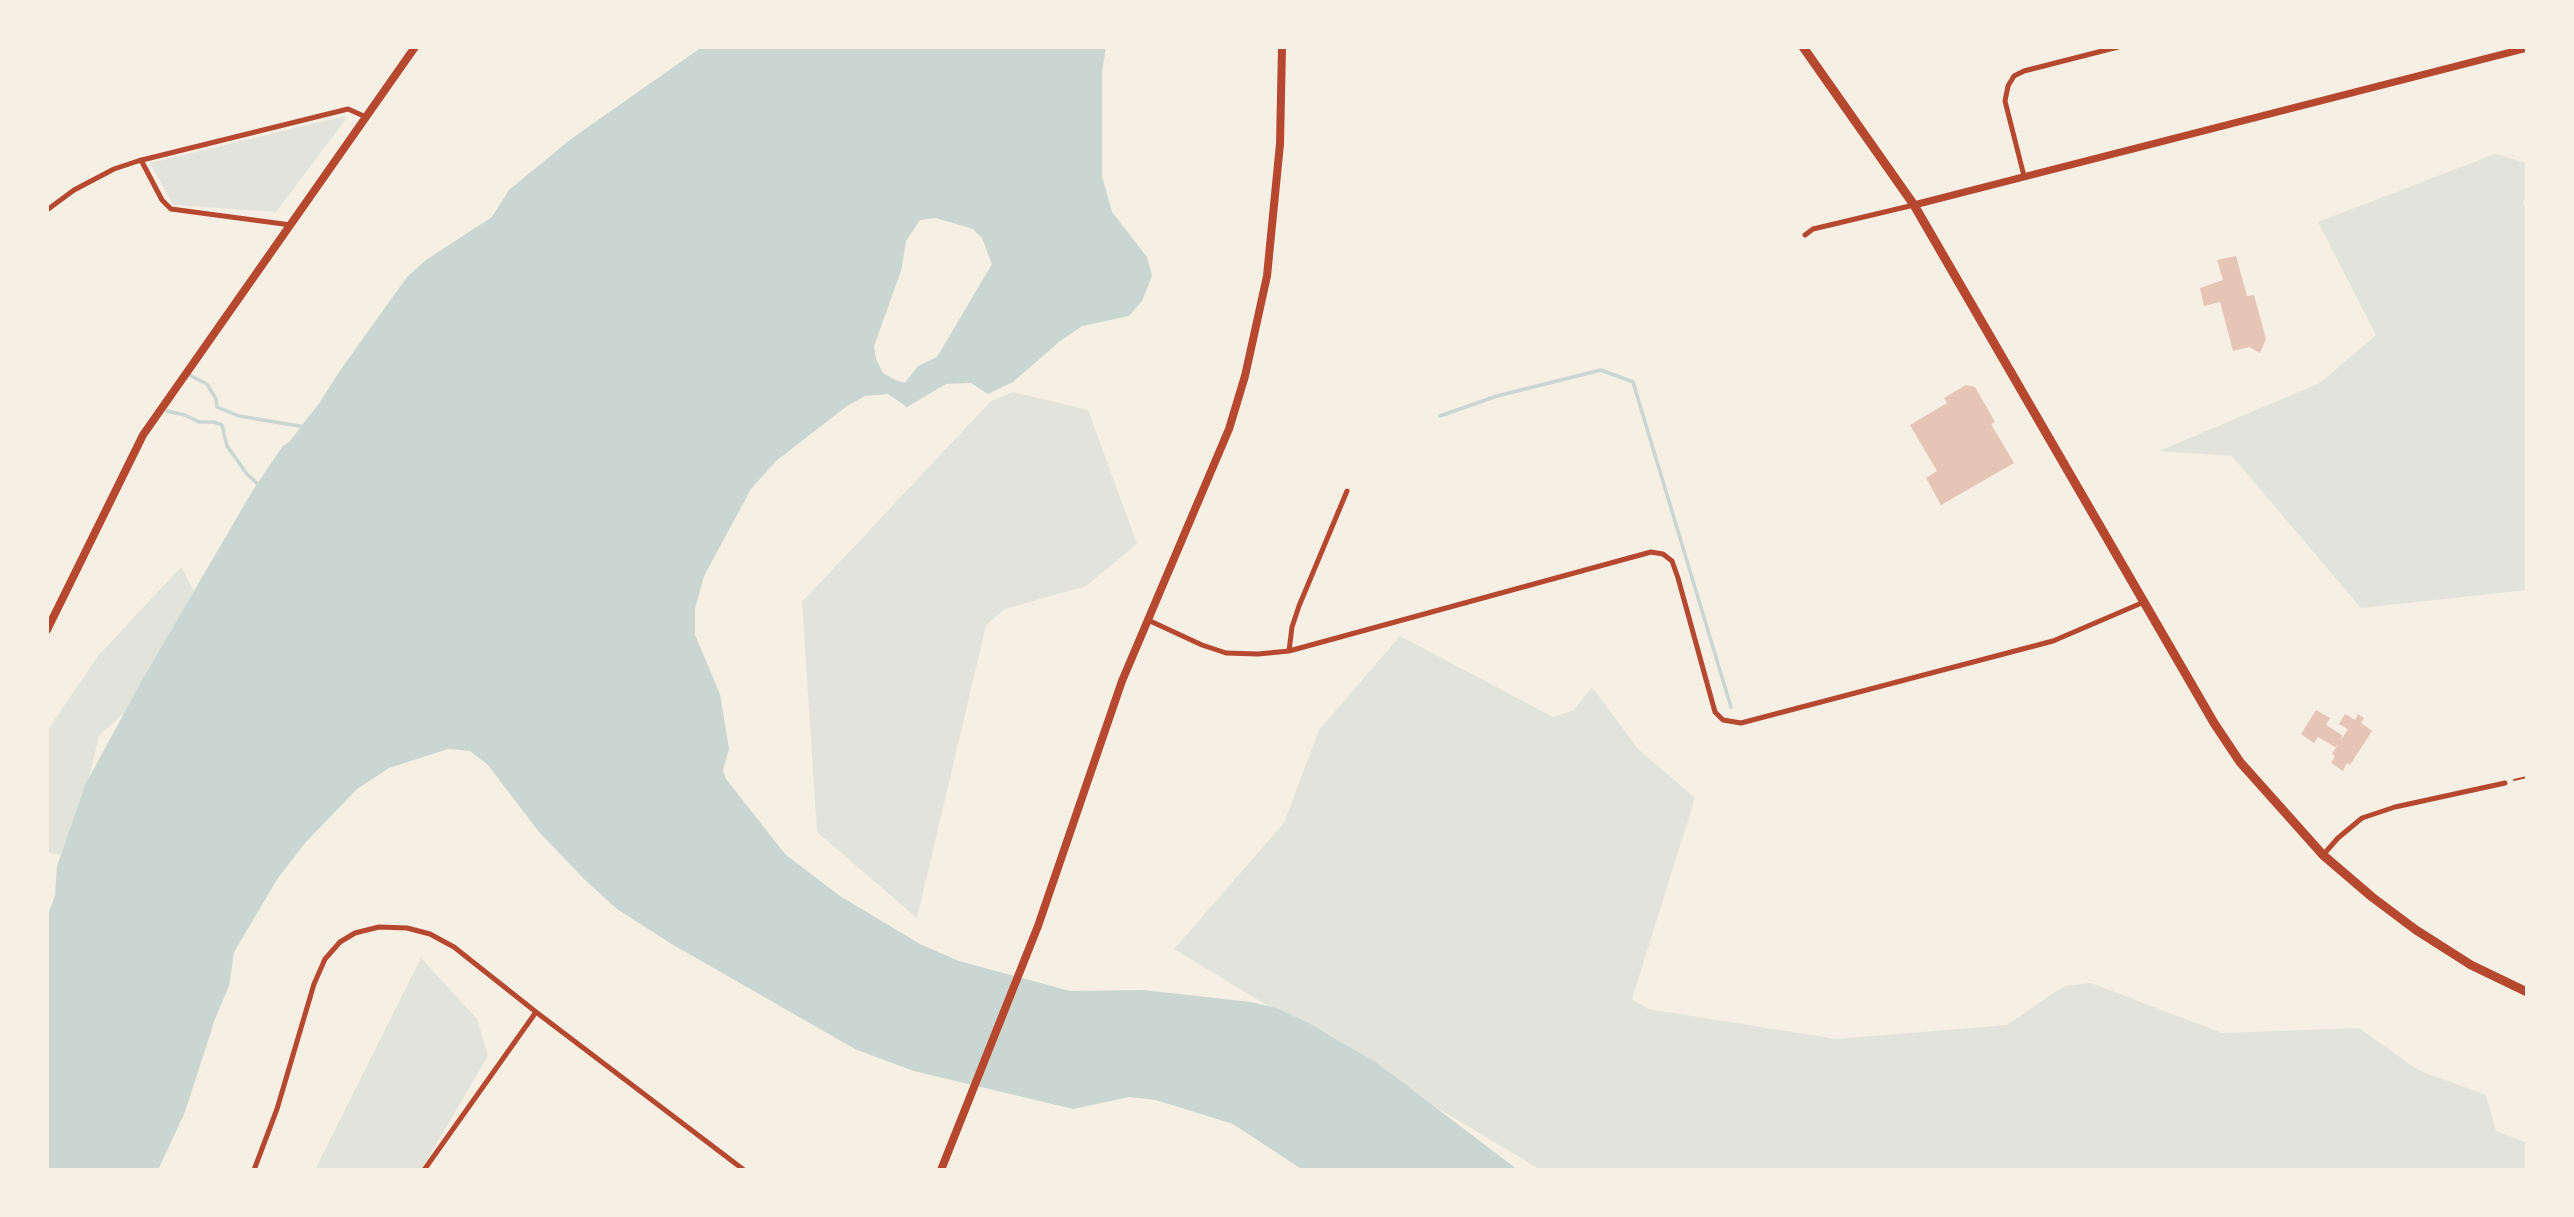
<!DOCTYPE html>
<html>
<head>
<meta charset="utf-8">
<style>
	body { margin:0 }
	#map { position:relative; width:2574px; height:1217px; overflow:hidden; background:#f6efe4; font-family:Helvetica,sans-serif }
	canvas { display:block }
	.frame { position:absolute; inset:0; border:49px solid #f6efe4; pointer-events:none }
</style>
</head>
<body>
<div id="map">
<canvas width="2574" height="1217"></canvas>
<div class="frame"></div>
</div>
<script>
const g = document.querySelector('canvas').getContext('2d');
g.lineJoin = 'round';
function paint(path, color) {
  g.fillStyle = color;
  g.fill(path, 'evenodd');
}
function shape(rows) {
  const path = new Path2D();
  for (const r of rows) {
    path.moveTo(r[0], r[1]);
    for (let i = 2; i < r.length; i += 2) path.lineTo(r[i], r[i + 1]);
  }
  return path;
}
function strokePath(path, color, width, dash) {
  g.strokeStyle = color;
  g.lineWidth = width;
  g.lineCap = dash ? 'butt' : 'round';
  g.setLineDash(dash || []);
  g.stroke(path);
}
const green = shape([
	[345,116,346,119,276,212,173,205,150,163],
	[2495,154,2527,163,2527,191,2523,204,2527,207,2527,590,2361,608,2232,456,2159,451,2320,383,2376,335,2318,222],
	[1013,392,1088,410,1137,544,1086,586,1005,609,986,625,917,918,817,832,802,602,991,401],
	[181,567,194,591,126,711,99,736,89,778,61,855,47,852,47,731,98,656],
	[1400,636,1553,717,1574,710,1592,687,1638,749,1695,798,1632,999,1648,1009,1836,1039,2007,1025,2064,986,2091,983,2222,1033,2359,1028,2418,1070,2486,1095,2496,1131,2527,1143,2527,1170,1541,1170,1424,1100,1377,1063,1307,1022,1268,1006,1174,949,1284,823,1319,730],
	[421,958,477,1019,488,1056,421,1170,315,1170]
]);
const water = shape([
	[702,47,1106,47,1102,72,1102,176,1112,212,1147,257,1152,276,1142,301,1129,316,1082,326,1059,342,1013,382,988,394,971,383,946,384,907,407,888,394,865,396,847,406,776,461,751,489,704,576,695,609,695,635,720,694,729,749,723,770,726,779,785,854,840,896,920,944,959,961,1070,991,1143,990,1251,1002,1276,1008,1307,1022,1377,1063,1518,1170,1303,1170,1233,1124,1156,1100,1129,1097,1073,1109,914,1071,855,1049,670,943,617,909,584,879,539,832,488,765,470,751,448,749,389,768,357,789,305,843,278,878,234,952,229,986,215,1019,185,1112,158,1170,47,1170,47,917,55,896,57,866,86,783,145,675,253,490,282,447,290,441,320,402,339,372,407,277,426,260,492,217,509,190,571,139],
	[936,218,973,229,982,238,992,264,937,357,918,366,905,383,895,380,883,373,876,359,874,346,901,271,906,241,920,220]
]);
const stream = shape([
	[191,376,207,384,216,399,217,407,239,416,305,427],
	[167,411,185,415,199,422,214,422,222,425,227,446,247,474,260,486],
	[1440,416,1497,396,1601,370,1633,382,1731,707]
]);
const building = shape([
	[2236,256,2247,296,2254,295,2266,339,2260,353,2249,347,2233,351,2220,302,2204,306,2200,288,2223,280,2217,260],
	[1966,385,1975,387,1995,422,1991,424,2014,463,1941,505,1926,478,1937,471,1910,425,1947,403,1944,398],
	[2316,710,2330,718,2326,725,2342,735,2341,740,2348,729,2339,724,2345,714,2355,720,2358,714,2364,718,2361,723,2372,731,2350,765,2347,763,2343,771,2331,763,2335,756,2332,754,2338,744,2335,747,2318,737,2314,743,2301,734]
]);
const path = shape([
	[2514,780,2527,777]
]);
const minor = shape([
	[141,160,162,200,171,209,291,225],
	[2024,176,2005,101,2008,86,2014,76,2024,71,2118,47],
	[47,210,74,190,114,169,138,161,348,109,366,117],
	[1805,235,1813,229,1914,205],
	[1148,620,1202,645,1226,653,1258,654,1289,651,1651,552,1663,554,1672,561,1678,578,1715,712,1723,720,1741,723,2053,641,2144,602],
	[1289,651,1292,627,1299,606,1347,491],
	[2323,855,2338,838,2362,818,2395,807,2505,783],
	[254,1170,277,1109,314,984,325,959,340,942,355,933,379,927,407,928,430,934,454,947,536,1012,744,1170],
	[424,1170,536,1012]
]);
const tertiary = shape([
	[1914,205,2527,48]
]);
const secondary = shape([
	[47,630,143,435,415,47],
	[941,1170,1038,926,1122,681,1229,429,1245,376,1267,276,1280,144,1282,47]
]);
const primary = shape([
	[1803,47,1914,205,2214,723,2240,762,2323,855,2372,897,2416,930,2471,965,2527,992]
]);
paint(green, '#e2e4dc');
paint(water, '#c9d6d2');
strokePath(stream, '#c9d6d2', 3.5);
paint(building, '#e6c5b7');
strokePath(path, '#b5482f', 2);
strokePath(minor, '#b5482f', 5);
strokePath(tertiary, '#b5482f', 7);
strokePath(secondary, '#b5482f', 8);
strokePath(primary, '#b5482f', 9);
</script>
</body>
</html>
